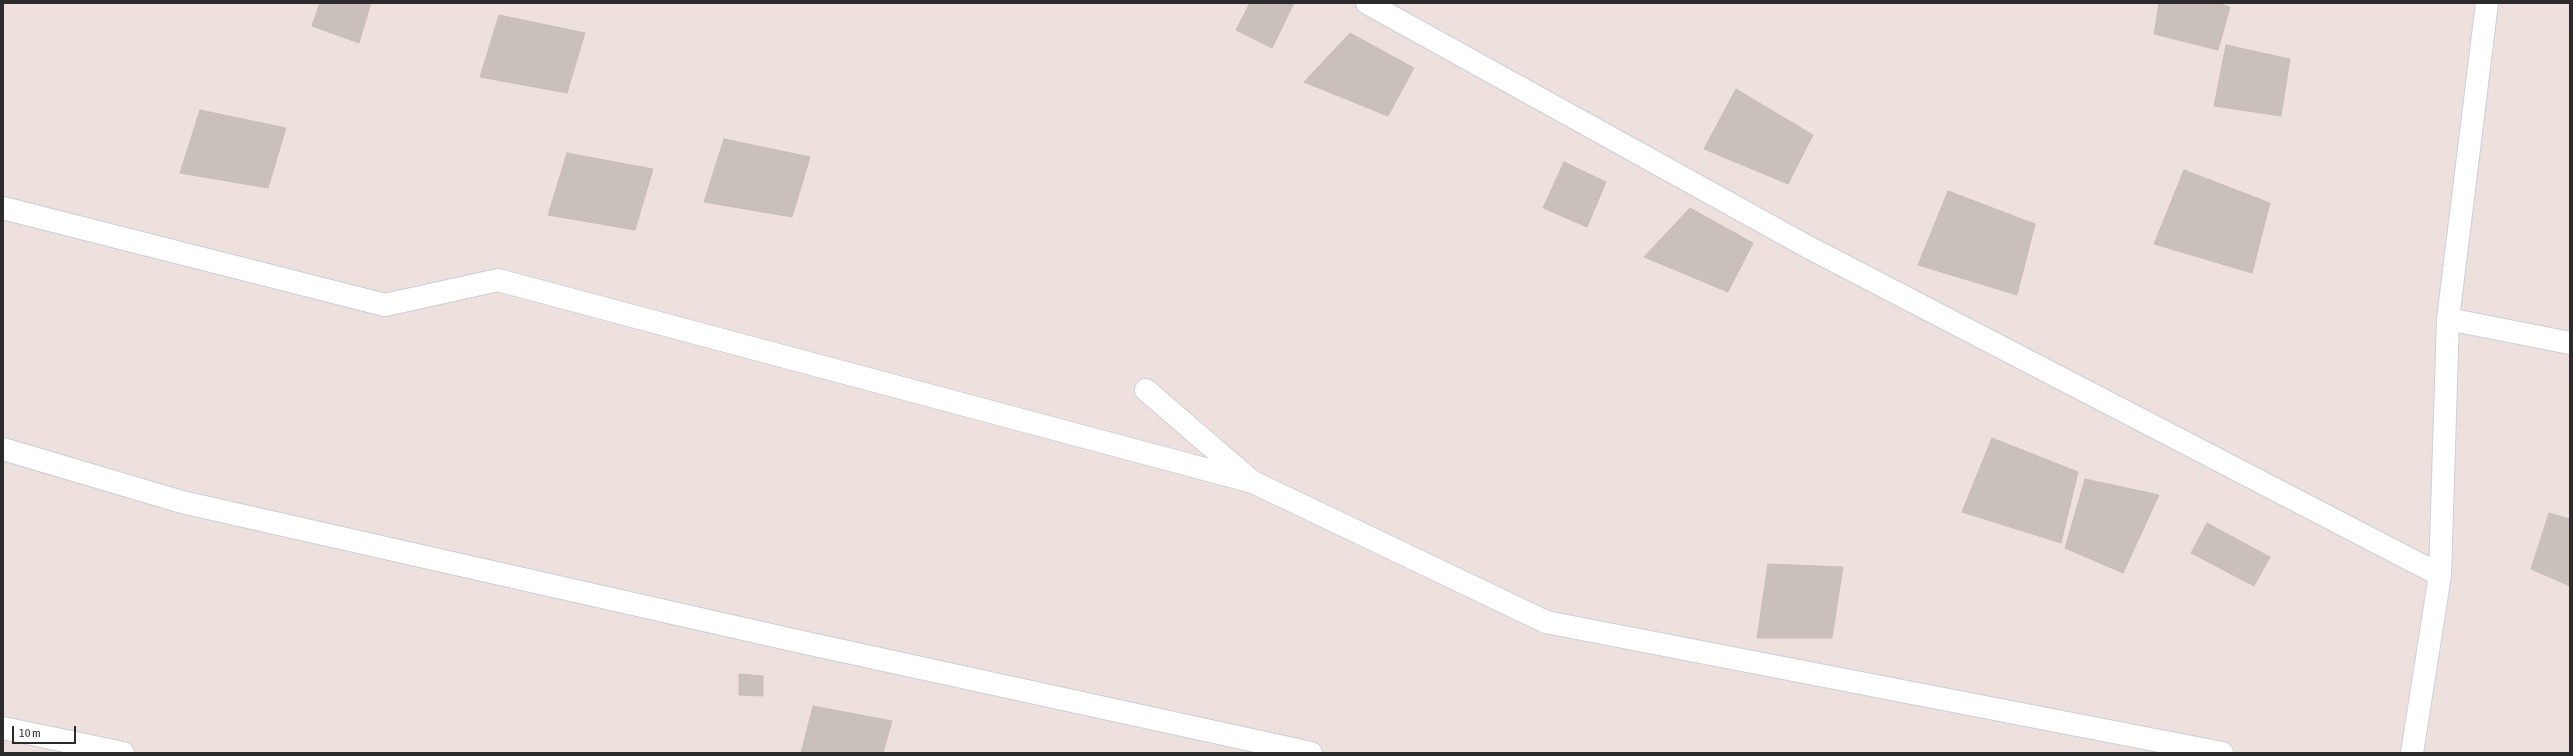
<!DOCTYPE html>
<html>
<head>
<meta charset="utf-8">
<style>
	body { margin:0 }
	#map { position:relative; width:2573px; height:756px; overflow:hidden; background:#eee0dd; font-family:"Asap Condensed",sans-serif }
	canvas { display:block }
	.frame { position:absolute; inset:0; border:4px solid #2b2b2b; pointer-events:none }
	.scale { position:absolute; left:12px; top:726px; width:64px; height:18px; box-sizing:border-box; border:2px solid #2b2b2b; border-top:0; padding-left:5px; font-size:12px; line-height:14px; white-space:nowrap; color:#2b2b2b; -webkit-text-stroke:3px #fff; paint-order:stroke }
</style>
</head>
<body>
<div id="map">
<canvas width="2573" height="756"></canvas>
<div class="frame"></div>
<div class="scale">10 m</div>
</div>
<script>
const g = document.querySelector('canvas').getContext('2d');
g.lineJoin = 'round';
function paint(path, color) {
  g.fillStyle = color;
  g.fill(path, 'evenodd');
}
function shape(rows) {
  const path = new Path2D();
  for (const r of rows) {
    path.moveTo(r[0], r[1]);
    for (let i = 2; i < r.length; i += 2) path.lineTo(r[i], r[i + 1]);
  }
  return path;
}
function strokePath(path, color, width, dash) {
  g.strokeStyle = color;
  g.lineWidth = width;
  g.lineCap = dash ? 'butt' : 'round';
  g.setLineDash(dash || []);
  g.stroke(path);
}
const building = shape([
	[320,3,371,3,359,43,312,26,320,3],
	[1250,3,1294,3,1272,48,1236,30,1250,3],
	[2159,3,2217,3,2230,7,2218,50,2154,34,2159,3],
	[499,15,585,33,567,93,480,77,499,15],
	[1350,33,1414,68,1388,116,1304,82,1350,33],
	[2226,45,2290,59,2281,116,2214,106,2226,45],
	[1736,89,1813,135,1788,184,1704,149,1736,89],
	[200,110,286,128,268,188,180,173,200,110],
	[724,139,810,157,792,217,704,202,724,139],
	[567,153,653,169,635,230,548,215,567,153],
	[1564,162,1606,182,1587,227,1543,208,1564,162],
	[2184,170,2270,203,2252,273,2154,244,2184,170],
	[1948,191,2035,224,2017,295,1918,265,1948,191],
	[1690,208,1753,243,1728,292,1644,257,1690,208],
	[1992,438,2078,472,2061,543,1962,512,1992,438],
	[2085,479,2159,495,2123,573,2065,548,2085,479],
	[2549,513,2570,519,2570,586,2531,569,2549,513],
	[2207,523,2270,557,2254,586,2191,553,2207,523],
	[1768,564,1843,567,1832,638,1757,638,1768,564],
	[739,674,763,676,763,696,739,695,739,674],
	[813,706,892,721,883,753,801,753,813,706]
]);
const minor = shape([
	[1367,3,1808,247,2440,575],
	[3,208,385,305,498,280,1253,482,1546,622,2222,753],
	[2448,319,2570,343],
	[1146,390,1249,479],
	[3,449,182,502,797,641,1311,753],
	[3,728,123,753],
	[2412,753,2440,575,2448,319,2487,3]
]);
paint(building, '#c9bfbb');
strokePath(building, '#cabcb6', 1);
strokePath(minor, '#c8d1da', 24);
strokePath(minor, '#fff', 22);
</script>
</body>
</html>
